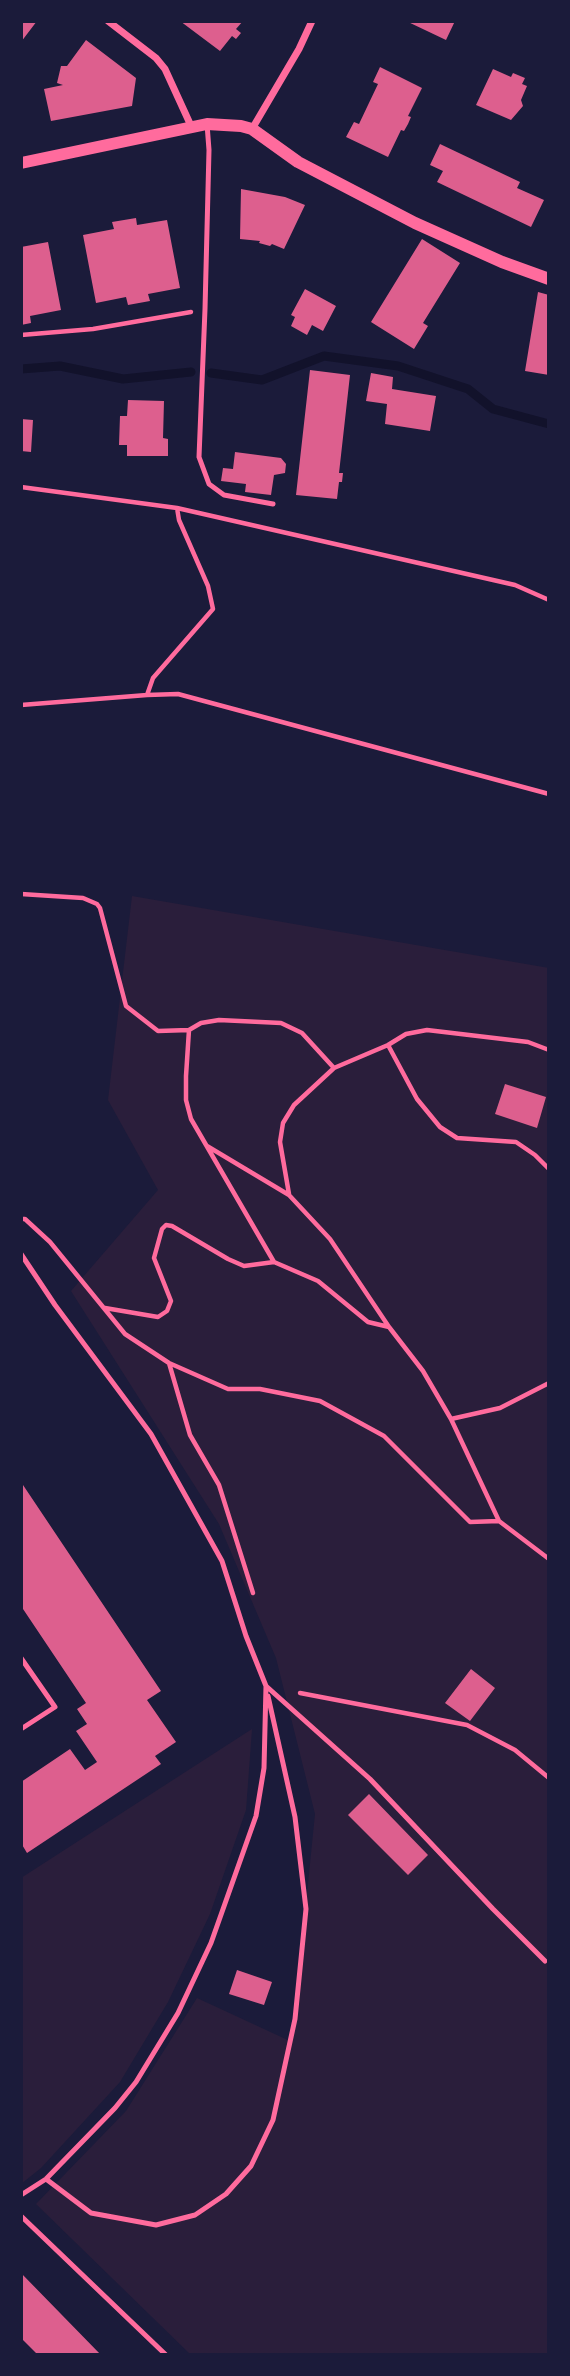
<!DOCTYPE html>
<html>
<head>
<meta charset="utf-8">
<style>
	body { margin:0 }
	#map { position:relative; width:570px; height:2376px; overflow:hidden; background:#1b1b3a; font-family:"Zilla Slab",serif }
	canvas { display:block }
	.frame { position:absolute; inset:0; border:23px solid #1b1b3a; pointer-events:none }
</style>
</head>
<body>
<div id="map">
<canvas width="570" height="2376"></canvas>
<div class="frame"></div>
</div>
<script>
const g = document.querySelector('canvas').getContext('2d');
g.lineJoin = 'round';
function paint(path, color) {
  g.fillStyle = color;
  g.fill(path, 'evenodd');
}
function shape(rows) {
  const path = new Path2D();
  for (const r of rows) {
    path.moveTo(r[0], r[1]);
    for (let i = 2; i < r.length; i += 2) path.lineTo(r[i], r[i + 1]);
  }
  return path;
}
function strokePath(path, color, width, dash) {
  g.strokeStyle = color;
  g.lineWidth = width;
  g.lineCap = dash ? 'butt' : 'round';
  g.setLineDash(dash || []);
  g.stroke(path);
}
const green = shape([
	[132,896,549,968,549,2355,191,2355,36,2204,126,2111,197,1998,292,2042,315,1814,276,1658,219,1524,71,1291,158,1190,108,1100],
	[252,1729,246,1810,210,1914,168,2002,120,2082,41,2168,21,2184,21,1878]
]);
const stream = shape([
	[21,369,60,366,123,379,191,372],
	[211,373,262,380,324,356,398,366,468,389,493,409,549,424]
]);
const building = shape([
	[21,21,37,21,21,42],
	[180,21,243,21,236,29,241,33,236,39,232,36,220,51],
	[406,21,455,21,446,40],
	[86,40,136,78,132,106,51,121,44,89,63,85,57,83,61,66,67,66],
	[380,67,422,88,408,116,411,117,408,124,404,131,401,130,388,157,346,137,354,122,359,124,368,105,378,84,373,82],
	[493,69,511,77,513,73,525,78,522,84,527,86,521,100,523,106,511,120,476,105],
	[440,144,520,182,517,188,544,200,531,227,437,182,443,171,430,165],
	[241,189,285,197,305,205,284,249,272,244,270,246,259,243,260,241,240,239],
	[136,218,137,225,167,220,180,288,148,294,150,301,128,305,126,297,96,303,83,235,114,229,112,222],
	[422,239,460,263,423,323,428,326,414,349,371,322],
	[48,242,61,310,30,316,31,323,21,325,21,247],
	[305,289,336,306,323,331,312,325,307,335,291,326,295,317,291,315],
	[538,292,549,295,549,375,525,371],
	[310,370,350,375,339,473,343,473,342,482,339,482,337,499,296,495],
	[371,373,393,377,392,389,436,396,430,431,385,424,387,404,366,401],
	[128,400,164,401,163,438,168,439,168,456,127,456,127,445,119,445,120,416,127,416],
	[21,419,33,420,31,452,21,451],
	[235,452,281,458,286,464,285,473,274,475,271,495,245,492,246,484,221,481,223,468,233,469],
	[505,1084,546,1097,537,1128,495,1114],
	[21,1482,161,1691,147,1700,176,1742,155,1756,161,1764,27,1853,21,1843,21,1782,70,1749,85,1770,97,1762,76,1731,87,1724,77,1709,86,1703,21,1606],
	[471,1669,495,1688,470,1721,445,1703],
	[369,1794,428,1855,408,1875,348,1815],
	[237,1970,272,1982,264,2005,229,1994],
	[21,2273,101,2355,38,2355,21,2338]
]);
const path = shape([
	[21,335,93,329,191,312],
	[21,487,177,508,515,585,549,600],
	[147,695,153,678,213,609,208,586,179,520,177,508],
	[21,705,147,695,178,694,549,794],
	[21,894,83,898,97,904,100,908,126,1006,158,1031,189,1030],
	[388,1045,417,1099,440,1127,457,1138,516,1142,535,1155,549,1169],
	[207,1146,289,1195,330,1239,389,1327],
	[289,1194,280,1142,283,1123,294,1105,334,1068],
	[21,1219,25,1219,50,1242,125,1334,169,1363,228,1389,260,1389,320,1401,384,1436,470,1522,499,1521,451,1419,500,1408,549,1383],
	[274,1262,318,1281,368,1322,389,1327,423,1371,451,1419],
	[105,1308,158,1317,167,1311,171,1301,154,1258,162,1229,166,1225,172,1226,228,1259,244,1266,274,1262,191,1119,186,1100,186,1076,189,1030,201,1023,219,1020,281,1023,302,1033,334,1068,388,1045,406,1034,427,1030,528,1042,549,1050],
	[169,1363,190,1435,219,1485,253,1593],
	[499,1521,549,1559],
	[300,1693,467,1725,515,1750,549,1778]
]);
const service = shape([
	[207,124,209,150,205,309,199,457,209,484,224,495,273,504],
	[21,1254,55,1305,151,1434,222,1561,246,1636,266,1686,264,1768,256,1816,211,1943,178,2013,136,2082,115,2108,46,2179,21,2195],
	[21,1658,55,1707,21,1729],
	[266,1686,370,1779,493,1909,545,1961],
	[46,2179,91,2213,156,2225,195,2215,226,2194,251,2166,273,2120,295,2019,306,1909,295,1817,268,1696],
	[21,2216,166,2355]
]);
const minor = shape([
	[108,21,156,58,165,69,192,128],
	[252,129,299,49,312,21]
]);
const tertiary = shape([
	[21,163,207,124,241,126,252,129,298,162,415,223,502,262,549,279]
]);
paint(green, '#2a1e3b');
strokePath(stream, '#12122b', 9);
paint(building, '#dd5f8e');
strokePath(path, '#ff6b9d', 4.5);
strokePath(service, '#ff6b9d', 5);
strokePath(minor, '#ff6b9d', 7);
strokePath(tertiary, '#ff6b9d', 12);
</script>
</body>
</html>
